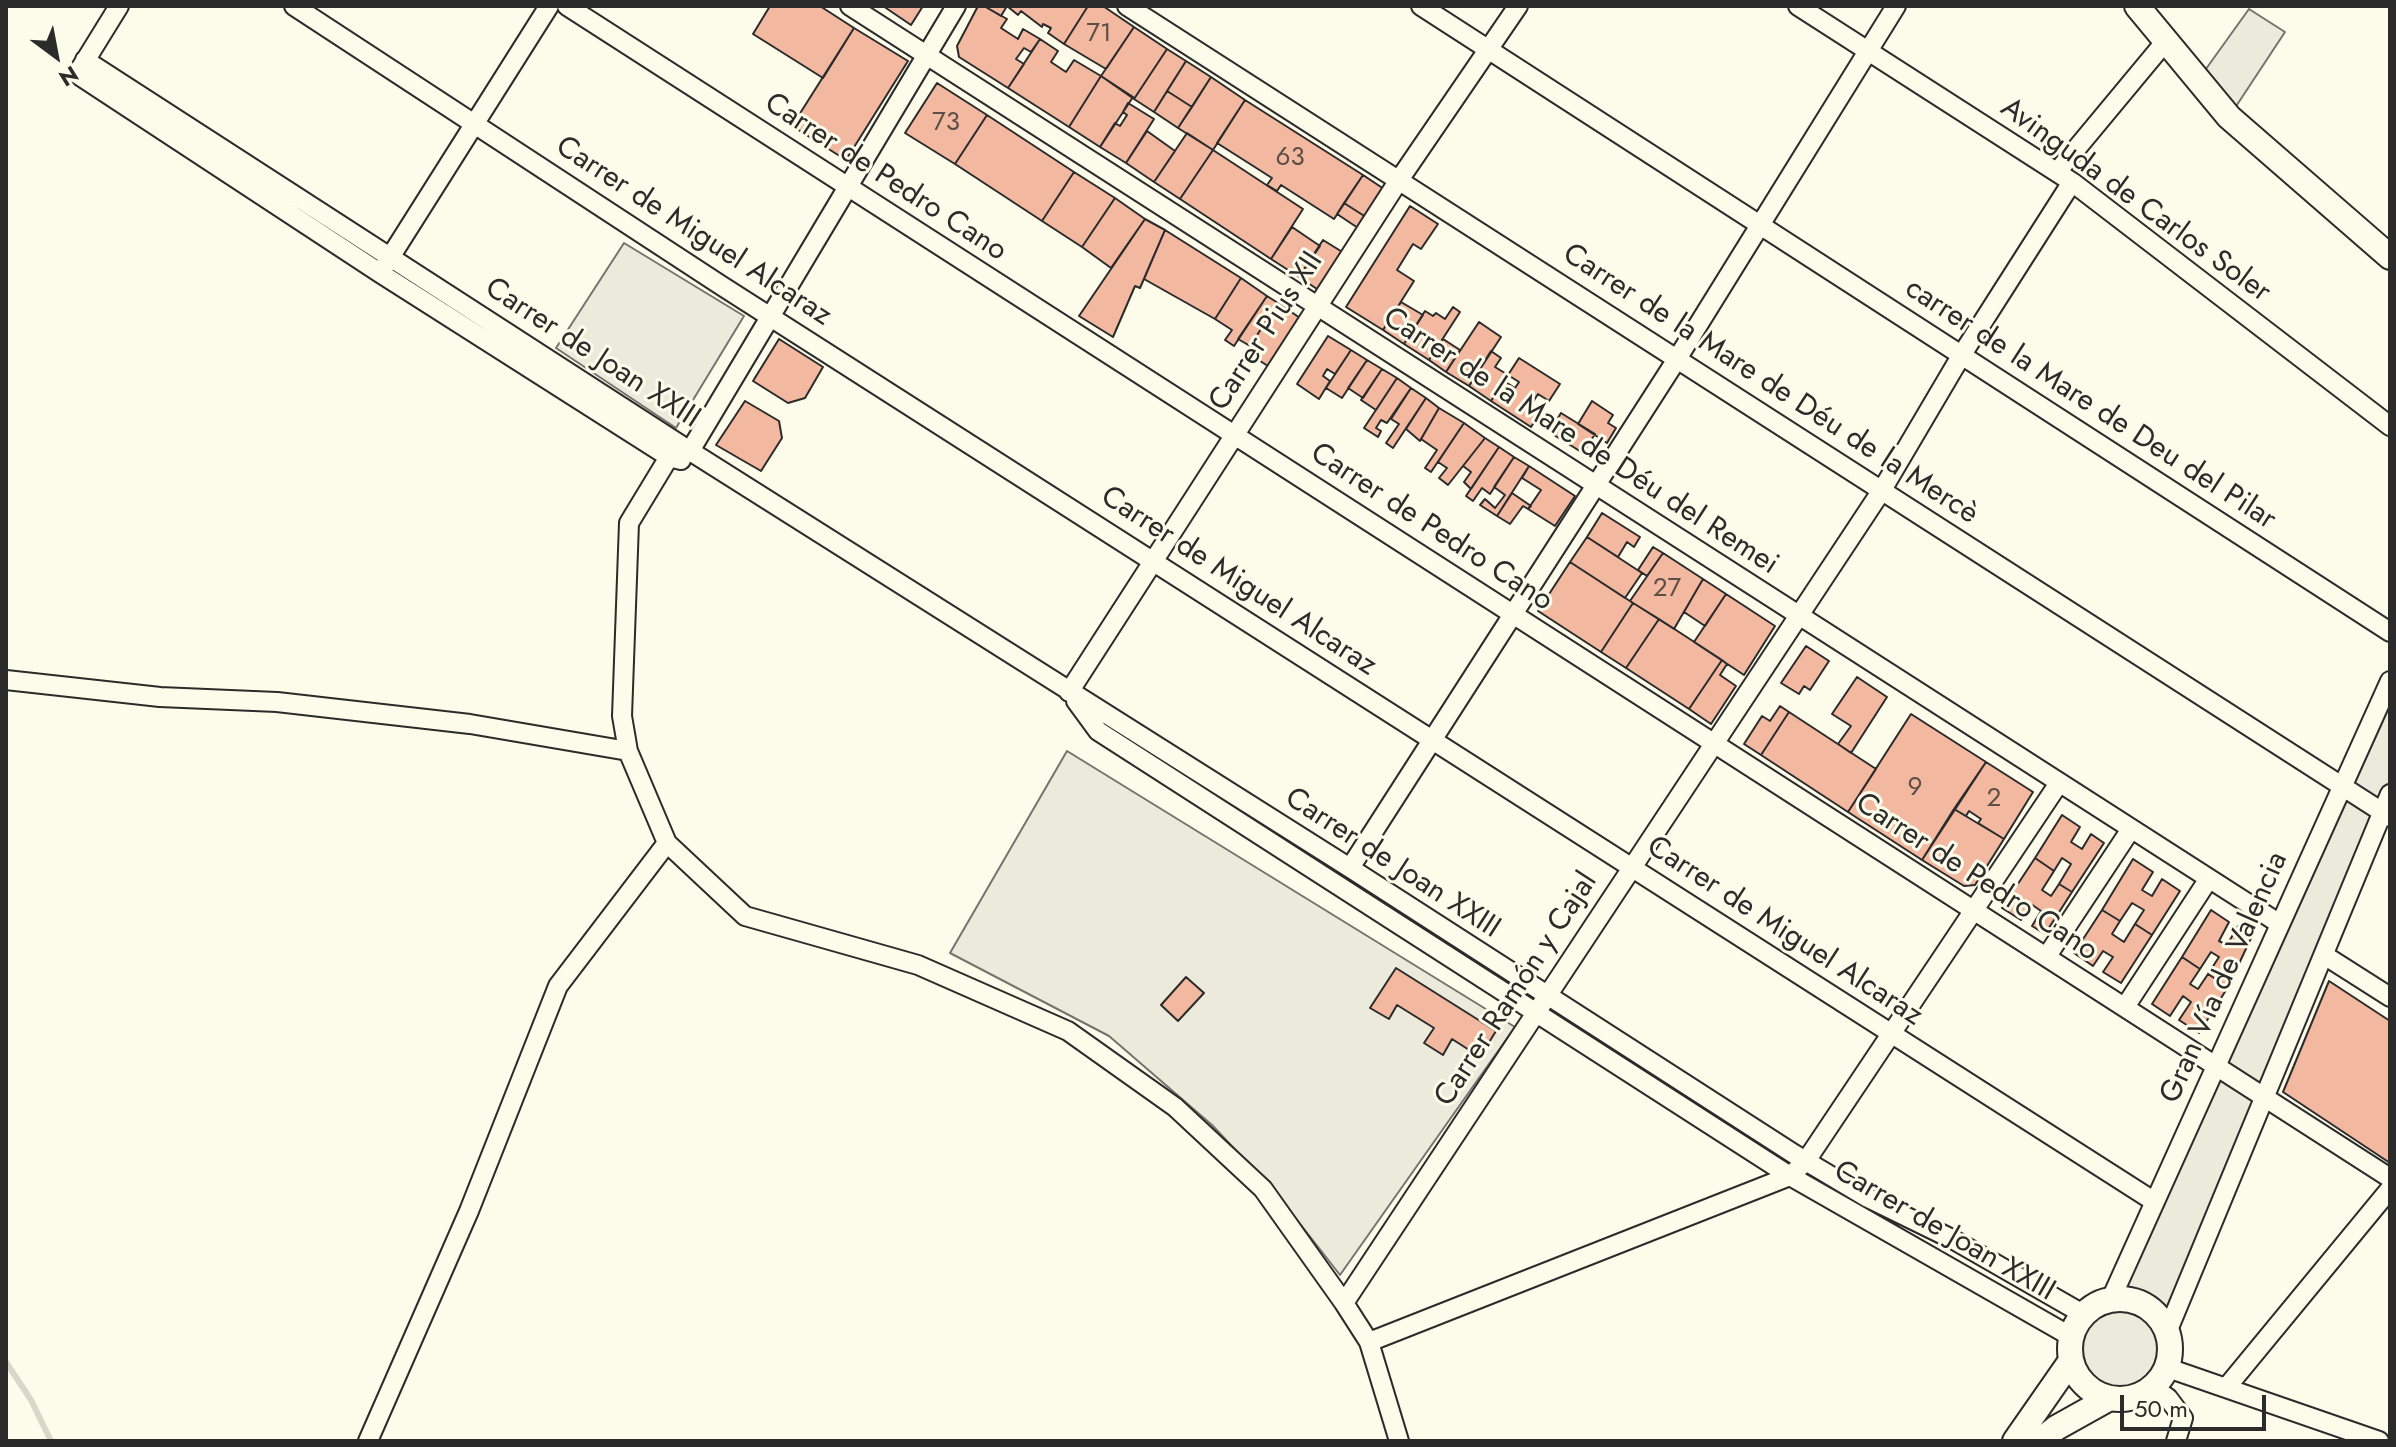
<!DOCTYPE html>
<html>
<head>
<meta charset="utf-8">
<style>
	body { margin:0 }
	#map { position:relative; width:2396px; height:1447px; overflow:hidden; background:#fdfbea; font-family:Jost,sans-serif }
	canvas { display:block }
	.frame { position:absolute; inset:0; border:8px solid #2b2b2b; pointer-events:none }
	.north { position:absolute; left:16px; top:16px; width:80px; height:80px; -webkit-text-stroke:6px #fdfbea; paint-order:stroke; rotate:148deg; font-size:22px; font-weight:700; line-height:32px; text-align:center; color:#2b2b2b }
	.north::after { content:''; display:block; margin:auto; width:28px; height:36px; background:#2b2b2b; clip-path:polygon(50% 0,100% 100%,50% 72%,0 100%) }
	.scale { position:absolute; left:2120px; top:1395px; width:146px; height:36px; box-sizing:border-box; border:4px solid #2b2b2b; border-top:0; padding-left:10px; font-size:24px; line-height:28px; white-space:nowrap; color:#2b2b2b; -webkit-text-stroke:6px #fdfbea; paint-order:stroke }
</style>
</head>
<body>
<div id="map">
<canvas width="2396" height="1447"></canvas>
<div class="frame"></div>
<div class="north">N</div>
<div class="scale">50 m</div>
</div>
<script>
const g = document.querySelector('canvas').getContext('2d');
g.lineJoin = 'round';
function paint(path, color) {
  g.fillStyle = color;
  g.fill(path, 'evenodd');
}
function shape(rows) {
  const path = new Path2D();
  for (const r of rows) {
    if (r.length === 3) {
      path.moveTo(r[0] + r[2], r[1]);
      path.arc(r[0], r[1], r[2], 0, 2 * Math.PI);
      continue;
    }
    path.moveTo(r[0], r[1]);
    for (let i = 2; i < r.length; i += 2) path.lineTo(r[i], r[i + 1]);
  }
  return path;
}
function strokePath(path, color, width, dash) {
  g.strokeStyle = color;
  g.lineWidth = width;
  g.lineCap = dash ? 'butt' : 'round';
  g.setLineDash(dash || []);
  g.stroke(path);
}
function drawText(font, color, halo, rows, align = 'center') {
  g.font = font + ' Jost,sans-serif';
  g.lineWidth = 6;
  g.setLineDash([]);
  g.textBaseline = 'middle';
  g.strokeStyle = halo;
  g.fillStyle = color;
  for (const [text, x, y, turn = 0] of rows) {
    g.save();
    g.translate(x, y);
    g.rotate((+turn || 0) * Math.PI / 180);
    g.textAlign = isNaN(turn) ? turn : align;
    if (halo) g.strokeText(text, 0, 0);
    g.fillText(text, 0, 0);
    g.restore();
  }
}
const green = shape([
	[2249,9,2285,32,2229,117,2198,80,2249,9],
	[624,243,744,316,676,428,556,348,624,243],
	[1067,751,1515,1027,1340,1275,1276,1193,1212,1125,1109,1036,950,953,1067,751],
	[2121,1349,40]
]);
const parking = shape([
	[2390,693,2390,780,2380,804,2349,783,2390,693],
	[2345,791,2376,814,2263,1089,2221,1063,2345,791],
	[2219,1072,2258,1097,2168,1315,2145,1293,2121,1290,2219,1072]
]);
const stream = shape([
	[6,1362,31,1400,51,1441]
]);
const building = shape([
	[770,6,820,6,854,28,823,78,753,34,770,6],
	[883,6,923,6,911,25,883,6],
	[978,6,984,6,1007,19,1001,28,1018,39,1023,29,1040,39,1031,52,1024,48,1016,59,1024,64,1008,88,959,57,957,46,978,6],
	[984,6,1007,6,1001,16,984,6],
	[1007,6,1088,6,1064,44,1048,33,1051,28,1043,24,1042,27,1021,11,1018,15,1007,6],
	[1088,6,1103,6,1134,27,1106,69,1064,44,1088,6],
	[1134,27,1167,49,1134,99,1101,76,1134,27],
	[854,28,908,61,846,160,792,126,854,28],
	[1040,39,1058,51,1051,62,1066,72,1074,60,1101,76,1069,127,1008,88,1040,39],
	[1167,49,1186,61,1154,112,1134,99,1167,49],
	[1186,61,1211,77,1192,107,1167,91,1186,61],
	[1101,76,1133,97,1100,147,1069,127,1101,76],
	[1211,77,1245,100,1213,150,1178,128,1211,77],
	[937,83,987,115,955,164,905,133,937,83],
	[1167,91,1192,107,1178,128,1154,112,1167,91],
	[1245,100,1363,175,1334,219,1281,185,1277,191,1267,185,1272,178,1217,143,1245,100],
	[1128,103,1154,119,1126,163,1100,147,1115,123,1120,126,1127,115,1123,112,1128,103],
	[987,115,1074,172,1042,221,955,164,987,115],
	[1147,131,1175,151,1154,182,1126,163,1147,131],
	[1187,133,1213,150,1180,199,1154,182,1187,133],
	[1213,150,1303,209,1271,259,1180,199,1213,150],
	[1074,172,1115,198,1082,247,1042,221,1074,172],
	[1363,175,1387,191,1369,219,1344,203,1363,175],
	[1115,198,1145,219,1111,268,1082,247,1115,198],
	[1344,203,1369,219,1361,230,1337,214,1344,203],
	[1410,206,1438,224,1421,249,1413,244,1397,270,1414,281,1383,330,1346,307,1410,206],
	[1145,219,1165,230,1140,288,1135,286,1113,337,1079,316,1145,219],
	[1292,227,1320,246,1299,277,1271,259,1292,227],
	[1165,230,1241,278,1215,319,1144,279,1165,230],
	[1323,240,1344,253,1320,291,1299,277,1323,240],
	[1241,278,1267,296,1234,346,1225,340,1232,330,1215,319,1241,278],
	[1267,296,1278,303,1250,346,1238,339,1267,296],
	[1401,302,1423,315,1404,344,1383,330,1401,302],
	[1278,303,1303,320,1271,368,1246,352,1278,303],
	[1453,307,1460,312,1429,360,1404,344,1425,311,1433,316,1436,313,1445,319,1453,307],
	[1479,322,1501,337,1469,386,1446,372,1479,322],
	[1328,336,1351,350,1335,374,1327,369,1323,376,1330,381,1319,399,1297,384,1328,336],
	[779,339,823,367,805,398,788,403,753,381,779,339],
	[1443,339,1460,350,1446,372,1429,360,1443,339],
	[1351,350,1367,360,1342,398,1326,388,1351,350],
	[1491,351,1501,358,1495,367,1508,375,1491,401,1469,386,1491,351],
	[1519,358,1560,384,1549,401,1538,394,1531,405,1541,411,1531,427,1491,401,1504,381,1515,388,1519,382,1508,375,1519,358],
	[1367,360,1382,369,1363,398,1348,388,1367,360],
	[1382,369,1397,378,1376,410,1361,400,1382,369],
	[1397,378,1411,388,1387,423,1381,420,1376,428,1381,431,1378,437,1364,428,1397,378],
	[1411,388,1426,398,1393,448,1386,443,1399,424,1391,419,1411,388],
	[1426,398,1439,408,1420,441,1406,429,1426,398],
	[745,401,779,421,782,438,761,471,716,445,745,401],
	[1592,401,1613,415,1608,423,1616,428,1607,443,1578,424,1592,401],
	[1439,408,1464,423,1431,472,1425,468,1437,450,1421,439,1439,408],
	[1561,413,1595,434,1583,453,1549,432,1561,413],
	[1464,423,1485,438,1448,485,1439,478,1447,468,1438,462,1464,423],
	[1485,438,1499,447,1471,489,1464,482,1471,472,1463,466,1485,438],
	[1499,447,1514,457,1490,494,1482,488,1473,501,1466,496,1499,447],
	[1514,457,1529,466,1497,516,1480,505,1485,499,1495,508,1505,495,1494,487,1514,457],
	[1529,466,1575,496,1555,526,1528,509,1541,490,1522,478,1529,466],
	[1512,493,1531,506,1528,509,1523,506,1510,524,1497,516,1512,493],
	[1602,513,1640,537,1634,547,1627,542,1618,557,1587,537,1602,513],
	[1587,537,1642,573,1625,598,1570,562,1587,537],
	[1653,547,1663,553,1647,576,1638,570,1653,547],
	[1663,553,1703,579,1674,629,1630,601,1663,553],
	[1570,562,1633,603,1601,652,1538,611,1570,562],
	[1703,579,1726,594,1705,626,1684,612,1703,579],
	[1726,594,1775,626,1744,675,1694,642,1726,594],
	[1633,603,1659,619,1626,668,1601,652,1633,603],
	[1659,619,1722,660,1689,709,1626,668,1659,619],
	[1806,646,1829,661,1810,690,1804,686,1799,694,1781,683,1806,646],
	[1722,660,1727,664,1720,675,1736,686,1711,724,1689,709,1722,660],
	[1857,677,1887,697,1851,753,1838,744,1851,726,1832,714,1857,677],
	[1780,706,1789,712,1761,755,1744,744,1762,716,1770,721,1780,706],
	[1789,712,1876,769,1848,812,1761,755,1789,712],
	[1911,714,1986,762,1922,860,1848,812,1911,714],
	[1986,762,2033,792,2004,839,1978,823,1981,819,1969,811,1966,816,1954,809,1986,762],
	[1954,809,2004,839,1975,885,1964,886,1922,860,1954,809],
	[2062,815,2080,827,2071,842,2082,849,2091,834,2104,843,2072,892,2059,884,2071,864,2062,858,2054,871,2035,858,2062,815],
	[2035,858,2054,871,2042,890,2051,896,2059,884,2072,892,2045,934,2032,926,2041,911,2031,904,2021,920,2002,908,2035,858],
	[2133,859,2153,872,2142,890,2152,896,2162,879,2180,891,2152,935,2135,924,2144,910,2132,903,2120,921,2102,910,2133,859],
	[2102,910,2120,921,2112,934,2124,942,2135,924,2152,935,2121,983,2103,972,2113,957,2103,951,2093,966,2074,953,2102,910],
	[2211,910,2229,922,2219,941,2227,945,2238,926,2252,936,2228,987,2208,974,2219,957,2211,952,2200,969,2182,957,2211,910],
	[2182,957,2200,969,2190,984,2198,989,2208,974,2228,987,2199,1033,2179,1020,2191,1002,2183,996,2170,1016,2152,1004,2182,957],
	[1396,968,1496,1031,1480,1057,1452,1039,1443,1055,1424,1043,1434,1028,1397,1005,1389,1019,1370,1008,1396,968],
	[1186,977,1204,993,1178,1021,1161,1005,1186,977],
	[2329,981,2390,1021,2390,1163,2283,1092,2329,981]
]);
const street = shape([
	[119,6,77,74,380,273,669,457,681,460],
	[294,6,722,286,2155,1202],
	[567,6,2390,1178],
	[850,6,2280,924],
	[1127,6,2390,817],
	[1421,6,2390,632],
	[1798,6,2072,182,2390,426],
	[85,60,690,451,1350,868,1794,1154,1868,1198,1954,1240,2083,1314],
	[2057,172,2165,42],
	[384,267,549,6],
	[690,451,669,457,629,523,622,716,628,751,667,843,745,916,918,965,1068,1031,1175,1107,1263,1189,1344,1303,1369,1342,1399,1441],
	[690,451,956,6],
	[6,680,160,697,277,702,470,724,628,751],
	[1069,692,1399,180,1518,6],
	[1076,701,1098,731,1790,1176,1806,1161,2059,783],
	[1350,868,1677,359,1896,6],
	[2324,955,2390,997],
	[2047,956,2131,829],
	[2125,1007,2208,880],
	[2111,1299,2390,681],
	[1344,1303,1882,490,1961,356,2072,182],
	[2168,1330,2390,794],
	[1369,1342,1790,1176,2070,1336],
	[2168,1368,2379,1441],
	[2154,1388,2168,1398,2183,1418,2176,1441],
	[2226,1388,2390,1189],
	[368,1441,469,1211,558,986,667,843]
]);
const secondary = shape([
	[2137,6,2229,117,2390,257],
	[2120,1349,50],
	[2015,1441,2070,1362],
	[2040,1441,2056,1428,2108,1399]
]);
const numberNames = [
	["71",1099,35],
	["73",946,124],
	["63",1290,159],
	["27",1667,590],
	["9",1915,789],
	["2",1994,800]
];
const streetNames = [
	["Carrer de Pedro Cano",885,178,33],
	["Avinguda de Carlos Soler",2135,201,36],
	["Carrer de Miguel Alcaraz",693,232,33],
	["Carrer Pius XII",1267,332,-57],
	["Carrer de Joan XXIII",592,354,33],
	["Carrer de la Mare de Déu de la Mercè",1770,385,33],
	["carrer de la Mare de Deu del Pilar",2090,405,33],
	["Carrer de la Mare de Déu del Remei",1580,442,33],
	["Carrer de Pedro Cano",1431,528,33],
	["Carrer de Miguel Alcaraz",1238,582,33],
	["Carrer de Joan XXIII",1392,864,33],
	["Carrer de Pedro Cano",1976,878,33],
	["Carrer de Miguel Alcaraz",1784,932,33],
	["Gran Vía de Valencia",2225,978,-66],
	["Carrer Ramón y Cajal",1517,990,-57],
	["Carrer de Joan XXIII",1944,1232,30]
];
paint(green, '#ecebdb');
strokePath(green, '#74746e', 2);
paint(parking, '#eceadb');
strokePath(parking, '#74746e', 2);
strokePath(stream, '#d8d7c9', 6);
paint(building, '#f2b8a0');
strokePath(building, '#2b2b2b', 2);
strokePath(street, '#2b2b2b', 22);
strokePath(secondary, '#2b2b2b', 28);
strokePath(street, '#fdfbea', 18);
strokePath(secondary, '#fdfbea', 24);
drawText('26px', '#5d4e48', null, numberNames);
drawText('30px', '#2b2b2b', '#fdfbea', streetNames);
</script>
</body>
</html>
